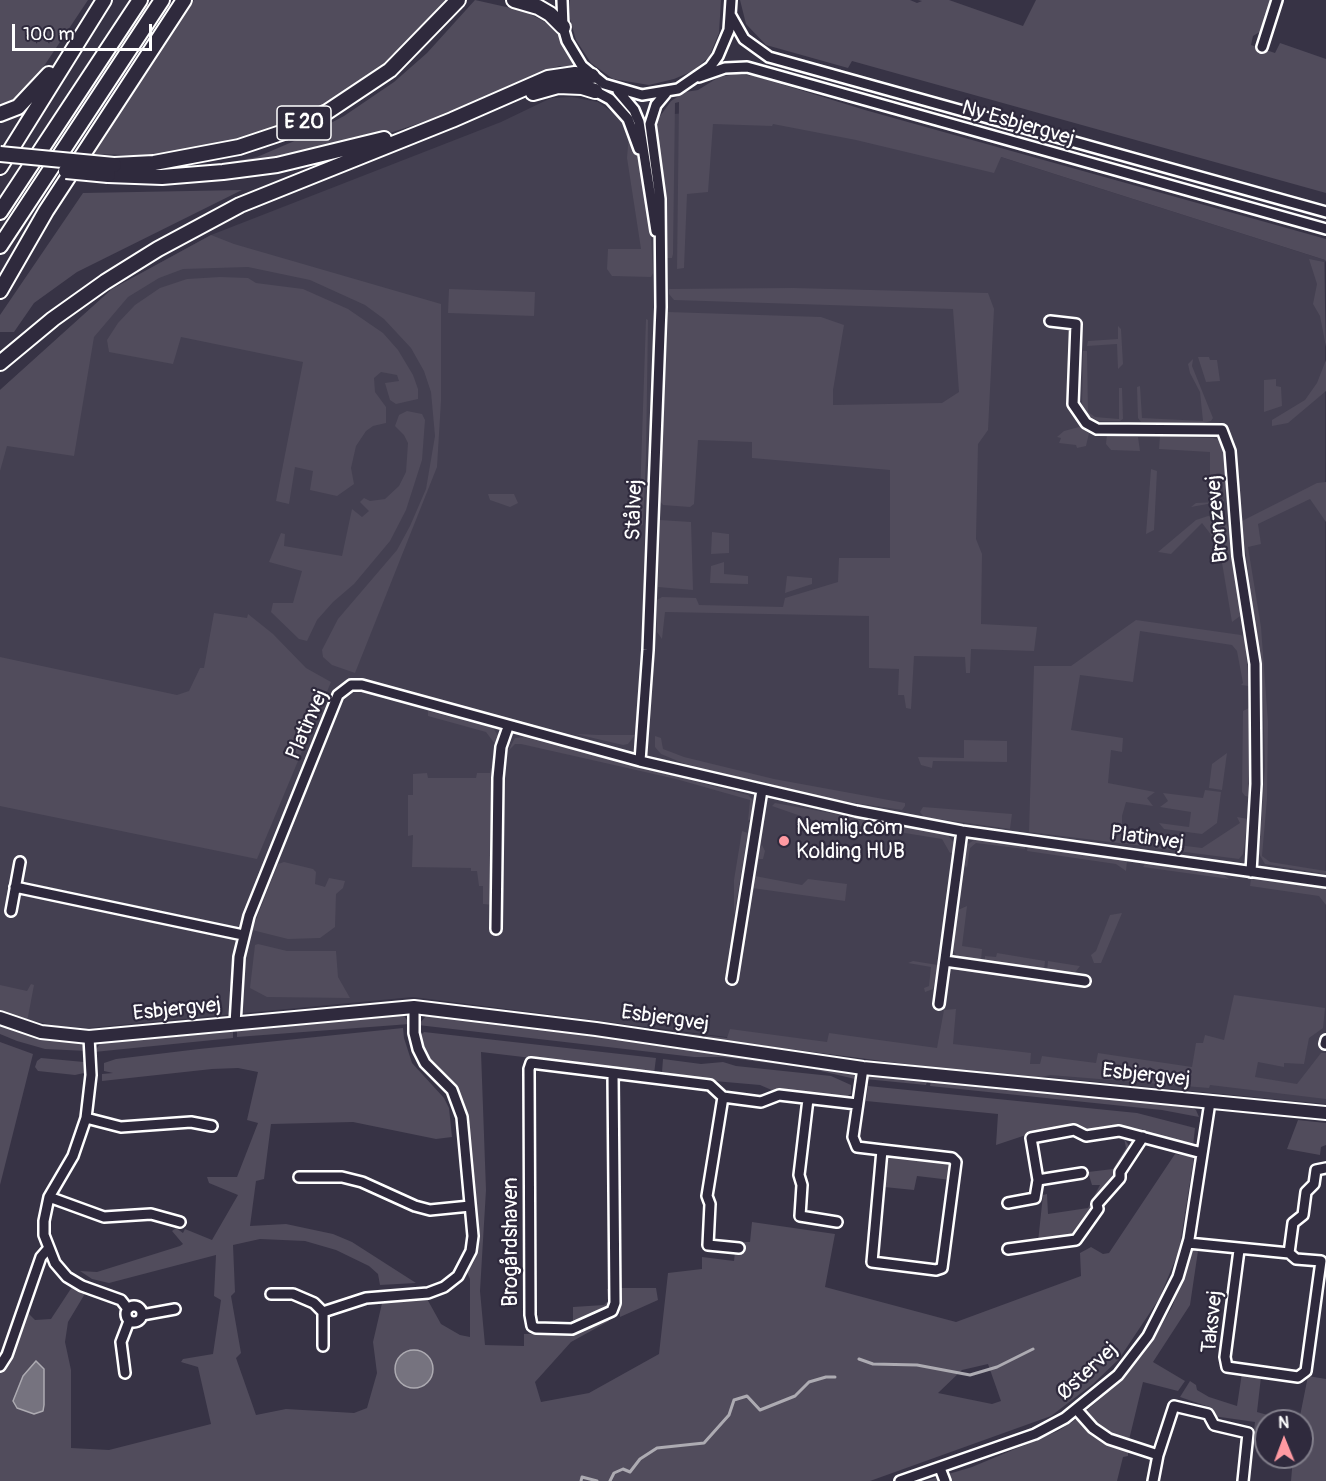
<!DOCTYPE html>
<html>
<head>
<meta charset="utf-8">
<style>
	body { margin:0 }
	#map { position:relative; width:1326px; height:1481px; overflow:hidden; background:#373345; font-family:Pangolin,sans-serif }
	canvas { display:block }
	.north { position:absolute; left:1254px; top:1409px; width:60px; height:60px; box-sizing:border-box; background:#2f2a3d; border:2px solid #827f8b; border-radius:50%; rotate:359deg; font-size:16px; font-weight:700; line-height:24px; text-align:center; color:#fff }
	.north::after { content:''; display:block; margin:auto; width:21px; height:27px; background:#ff9aa2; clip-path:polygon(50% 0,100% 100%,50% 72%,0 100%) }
	.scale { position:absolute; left:12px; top:24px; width:140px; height:27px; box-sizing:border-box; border:3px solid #fff; border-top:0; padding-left:8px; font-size:18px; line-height:21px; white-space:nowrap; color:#fff; -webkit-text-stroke:4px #2f2a3d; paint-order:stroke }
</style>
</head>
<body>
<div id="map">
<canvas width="1326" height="1481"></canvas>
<div class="north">N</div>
<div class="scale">100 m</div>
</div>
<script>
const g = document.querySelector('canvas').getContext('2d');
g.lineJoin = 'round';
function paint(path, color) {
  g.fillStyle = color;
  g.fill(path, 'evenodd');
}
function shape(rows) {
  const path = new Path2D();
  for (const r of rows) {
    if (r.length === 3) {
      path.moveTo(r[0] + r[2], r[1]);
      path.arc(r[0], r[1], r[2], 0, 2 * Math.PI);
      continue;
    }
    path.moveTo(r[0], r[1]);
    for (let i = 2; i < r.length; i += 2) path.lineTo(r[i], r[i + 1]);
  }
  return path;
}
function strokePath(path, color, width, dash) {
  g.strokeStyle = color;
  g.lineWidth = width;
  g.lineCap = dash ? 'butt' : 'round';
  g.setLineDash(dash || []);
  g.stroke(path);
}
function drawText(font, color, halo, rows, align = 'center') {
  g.font = font + ' Pangolin,sans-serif';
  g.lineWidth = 4.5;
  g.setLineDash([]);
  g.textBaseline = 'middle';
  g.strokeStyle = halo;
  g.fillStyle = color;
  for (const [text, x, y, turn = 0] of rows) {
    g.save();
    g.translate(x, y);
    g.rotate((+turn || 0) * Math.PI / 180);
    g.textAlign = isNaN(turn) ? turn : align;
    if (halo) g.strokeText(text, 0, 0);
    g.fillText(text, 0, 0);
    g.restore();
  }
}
const built = shape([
	[709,95,1001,157,1325,260,1326,1104,1015,1074,413,997,88,1028,57,1026,20,1018,0,1009,0,390,112,289,211,235,501,122,551,98,572,97,598,102,620,118,687,113]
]);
const green = shape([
	[0,0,88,0,34,81,11,103,0,106],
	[194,0,448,0,420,32,376,72,322,105,249,139,161,156,92,154],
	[475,0,524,11,547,23,558,34,575,66,559,66,539,73,521,84,453,112,384,135,312,154,182,171,257,157,306,136,344,116,394,82,427,53],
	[570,0,721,0,719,33,709,57,693,71,674,79,649,85,613,79,591,63,576,40,570,19],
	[740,0,910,0,917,3,922,1,918,0,949,0,1023,26,1036,0,1273,0,1263,30,1253,36,1251,45,1275,53,1280,43,1326,59,1326,193,852,61,848,68,766,45,746,24],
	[736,74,755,76,865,110,1326,239,1326,262,1325,260,1001,157,994,173,856,140,773,124,772,126,713,124,708,192,687,194,684,268,677,269,679,102,675,103,673,254,672,258,666,258,667,212,656,135,658,119,671,101,685,92,698,90,719,77],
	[629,133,634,140,645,194,651,237,653,273,651,277,612,276,607,269,608,249,641,249,627,158],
	[242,190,77,272,34,303,14,332,0,332,0,315,83,193],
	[211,235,234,244,441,304,441,401,437,467,355,673,332,665,323,657,322,650,338,619,397,550,410,526,426,489,435,436,431,392,424,371,411,348,384,319,365,305,310,280,248,267,183,269,159,278,128,297,94,337,74,456,7,446,0,471,0,390,112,289],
	[1309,259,1324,262,1326,347,1320,316,1313,304,1317,284],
	[220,277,248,278,256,283,303,289,348,309,383,333,398,350,413,375,418,389,418,399,396,404,390,400,385,383,399,381,397,375,381,372,374,378,375,392,386,407,386,423,373,426,366,431,356,446,351,468,354,484,337,496,310,490,313,471,295,467,289,504,276,501,303,362,181,337,173,364,109,352,107,340,118,323,135,305,160,288,187,279],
	[793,288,988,293,994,309,988,430,978,444,976,539,982,554,981,624,1037,627,1034,651,971,649,970,673,966,673,965,657,914,656,911,709,906,708,904,695,898,695,899,669,869,668,869,616,665,612,662,639,657,632,657,600,662,597,696,598,699,605,783,607,785,598,838,582,839,558,890,558,890,470,752,458,752,442,698,440,694,504,690,507,663,505,660,501,668,312,821,317,844,325,833,390,833,405,942,403,959,392,953,309,674,300,669,294,669,289],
	[449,289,535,292,534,316,448,313],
	[646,319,648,320,646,457,643,525,639,526],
	[1118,326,1121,329,1123,364,1118,369,1117,344,1087,346,1088,341,1118,339],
	[1083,351,1087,351,1088,412,1095,417,1119,419,1119,388,1122,388,1123,419,1120,421,1099,421,1087,415,1082,408],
	[1198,357,1209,357,1210,360,1217,360,1220,381,1206,382],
	[1193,359,1192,366,1213,418,1211,421,1196,425,1141,422,1138,418,1137,387,1140,386,1142,418,1203,421,1200,392,1190,373,1188,364],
	[1326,360,1326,391,1288,423,1272,426,1272,420,1305,400,1317,383],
	[1276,379,1276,386,1281,387,1282,406,1264,412,1264,380],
	[407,411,422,414,425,420,422,460,406,510,390,541,354,584,333,602,317,620,307,641,299,639,271,612,273,603,293,603,302,571,269,562,281,533,285,534,284,546,342,556,352,509,362,517,369,511,360,502,364,498,370,501,385,499,399,486,406,472,408,443,404,435,395,426,399,415],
	[1079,427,1089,433,1086,446,1077,448,1076,445,1059,443,1061,438,1057,437,1064,431],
	[1107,434,1138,437,1140,451,1111,450,1106,444],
	[1160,436,1213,438,1219,440,1224,453,1227,481,1224,501,1191,507,1196,503,1217,502,1224,499,1222,481,1210,480,1210,452,1159,449],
	[1151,469,1157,471,1154,530,1146,534],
	[1326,482,1326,522,1310,499,1258,524,1261,544,1248,547,1261,627,1268,722,1267,799,1262,856,1270,862,1326,871,1326,874,1265,864,1259,854,1265,766,1263,696,1242,521,1317,483],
	[488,494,514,494,518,503,510,507,490,500],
	[1208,516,1224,518,1229,530,1241,611,1240,616,1232,622,1219,545,1202,523,1171,554,1158,552,1196,520],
	[660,520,691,522,693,590,658,587],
	[712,532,729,534,729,553,711,554],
	[724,562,724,574,748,576,748,584,710,583,711,566],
	[787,576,812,578,812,584,785,593],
	[214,613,247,618,248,614,273,634,306,668,331,682,257,859,0,806,0,657,177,695,189,691,200,668,204,668],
	[1136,620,1241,635,1245,639,1249,686,1241,685,1243,683,1237,651,1232,645,1140,631,1133,682,1080,675,1071,730,1123,738,1122,752,1111,750,1108,783,1155,792,1147,798,1153,806,1126,802,1122,816,1122,837,1151,841,1151,847,1029,832,1034,666,1071,666],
	[1249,708,1252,712,1253,758,1250,797,1245,796,1242,792,1243,711],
	[428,711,493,728,499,737,498,752,494,751,495,744,486,732,428,716],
	[576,734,599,735,635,735,628,744,623,745],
	[655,736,661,738,663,749,684,757,774,779,905,803,905,806,902,810,835,800,685,764,661,754,655,747],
	[524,737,748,795,753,800,752,817,748,821,750,800,676,779,521,744,515,744,508,751,515,738],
	[964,740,1007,741,1007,762,933,761,932,768,921,765,918,757,964,758],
	[1227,753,1222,790,1209,788,1212,764],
	[493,758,496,758,494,905,483,904,483,886,479,886,477,871,471,871,471,868,412,867,413,835,408,836,408,795,413,795,413,774,427,773,428,778,476,778,477,773,490,773],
	[1205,790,1221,792,1217,823,1202,834,1164,829,1159,823,1189,827,1191,812,1160,807,1168,801,1163,793,1203,798],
	[775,803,947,834,954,843,954,853,950,853,942,839,861,826,842,827,818,822,772,806],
	[923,807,1012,814,1010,829,924,817,920,812],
	[1237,817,1248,819,1243,854,1239,859,1154,848,1155,842,1202,848,1240,823],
	[742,831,748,833,734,915,734,880],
	[977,838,1025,845,1025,849,976,843,970,848,967,868,963,863,965,846],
	[762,845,765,851,763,859,759,859,755,876,802,885,808,879,847,884,845,901,752,888,749,884,754,854],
	[1028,845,1125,860,1127,861,1126,871,1116,864,1027,851],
	[284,862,313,869,316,872,315,884,325,887,329,878,345,881,343,888,336,894,335,927,320,938,288,939,252,930,278,864],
	[1146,862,1223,874,1229,879,1143,867],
	[1251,879,1326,888,1326,905,1319,896,1250,886],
	[967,906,962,946,982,949,981,961,958,957,950,947,956,911],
	[1122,913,1101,963,1094,963,1091,955,1096,951,1110,915],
	[258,944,287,951,336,951,338,977,350,998,267,997,250,988,255,945],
	[997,953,1045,961,1044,971,985,962,985,956,996,957],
	[913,961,938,965,933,989,925,992,924,988,929,986,931,967,908,963],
	[1048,961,1073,965,1080,966,1074,974,1047,971],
	[31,984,34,985,27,1022,0,1012,0,985,27,991],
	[1234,995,1325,1008,1323,1028,1309,1038,1304,1064,1284,1063,1284,1067,1258,1062,1255,1077,1297,1084,1321,1053,1326,1053,1326,1099,1210,1085,1209,1088,1050,1075,1029,1080,635,1029,635,1027,727,1038,730,1029,827,1042,829,1033,937,1048,944,1010,956,1009,953,1044,1031,1053,1030,1064,1040,1064,1042,1056,1096,1063,1098,1053,1192,1067,1196,1043,1203,1043,1205,1035,1224,1040],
	[402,1013,410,1024,237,1037,237,1031,280,1024],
	[427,1015,469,1018,852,1069,855,1079,808,1068,722,1057,694,1057,418,1025],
	[0,1023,79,1041,87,1051,45,1049,17,1041,0,1034],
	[403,1028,404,1038,412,1063,444,1098,449,1108,452,1137,436,1139,353,1122,271,1124,264,1179,256,1181,250,1226,286,1224,333,1234,352,1242,416,1283,380,1285,378,1274,369,1266,336,1250,305,1241,260,1239,233,1245,235,1292,231,1296,241,1353,236,1358,256,1415,286,1409,354,1413,367,1408,377,1373,373,1342,383,1299,426,1297,441,1324,460,1335,470,1337,470,1279,467,1272,474,1259,477,1232,466,1116,459,1096,430,1063,421,1046,420,1036,424,1032,656,1058,654,1074,651,1075,648,1072,638,1071,637,1074,633,1070,481,1052,486,1190,480,1291,485,1345,524,1346,524,1334,571,1333,607,1318,609,1321,571,1342,535,1382,541,1402,589,1393,659,1354,668,1273,702,1269,702,1257,734,1261,735,1252,740,1251,740,1242,750,1242,752,1222,835,1234,825,1287,956,1322,1081,1276,1080,1253,1091,1247,1103,1254,1109,1253,1175,1154,1194,1157,1179,1251,1159,1299,1119,1359,1093,1384,1051,1416,870,1481,0,1481,0,1373,10,1359,27,1312,35,1320,51,1319,72,1287,86,1292,68,1322,65,1342,71,1370,71,1448,109,1450,211,1424,198,1367,181,1362,183,1359,213,1354,221,1300,214,1296,216,1255,109,1283,92,1279,80,1271,97,1272,180,1246,183,1244,172,1231,176,1228,183,1233,185,1229,212,1240,238,1195,209,1183,207,1177,237,1177,258,1123,247,1120,258,1072,238,1068,212,1069,102,1081,102,1074,113,1073,104,1071,104,1063,116,1059,199,1049],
	[988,1364,1001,1401,992,1404,938,1393,962,1370],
	[192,1031,213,1034,233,1031,233,1038,94,1052,103,1040],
	[0,1042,33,1054,0,1185],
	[41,1058,84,1062,84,1073,75,1075,38,1071,35,1067,37,1061],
	[663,1059,701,1064,723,1062,736,1066,831,1076,851,1085,851,1094,844,1098,784,1089,774,1091,760,1085,714,1081,662,1072],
	[868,1074,928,1078,926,1085,865,1079],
	[931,1079,1189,1105,1196,1110,1199,1117,1162,1110,930,1086],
	[868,1086,1137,1113,1195,1128,1193,1146,1132,1127,1087,1132,1077,1126,1029,1134,996,1145,998,1114,866,1101],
	[1298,1120,1326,1123,1326,1145,1321,1147,1320,1155,1287,1149],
	[1124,1138,1131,1149,1074,1236,1038,1242,1043,1195,1047,1194,1048,1214,1088,1208,1100,1185,1092,1185,1088,1172,1113,1169,1126,1148],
	[890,1155,950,1162,951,1180,917,1176,914,1190,884,1187,885,1167,887,1156],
	[1193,1250,1198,1251,1190,1305,1153,1362,1185,1381,1178,1391,1143,1382,1129,1440,1107,1433,1086,1411,1124,1378,1153,1340,1172,1307],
	[618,1288,656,1288,658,1300,620,1317],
	[607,1289,610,1289,610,1301,608,1309,573,1323,573,1307,604,1305,608,1301],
	[1242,1373,1261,1377,1257,1412,1289,1421,1266,1421,1266,1431,1254,1430,1255,1422,1213,1416,1209,1407,1180,1397,1190,1381,1196,1385,1197,1390,1209,1397,1237,1406],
	[1308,1376,1326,1379,1326,1481,1291,1481,1293,1457,1302,1457,1302,1421,1299,1421],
	[1078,1418,1101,1440,1128,1451,1128,1456,1123,1457,1117,1481,925,1481,972,1467,1058,1431]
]);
const water = shape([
	[414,1369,19],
	[36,1361,44,1369,44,1405,43,1411,34,1414,17,1408,13,1401,23,1376,36,1361]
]);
const stream = shape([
	[859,1359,873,1364,917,1365,970,1375,997,1367,1033,1349],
	[581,1481,582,1477,597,1481],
	[610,1481,614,1473,623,1469,630,1472,640,1459,657,1448,704,1443,729,1415,734,1400,747,1396,760,1410,795,1396,809,1382,826,1377,835,1377]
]);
const minor = shape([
	[562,0,563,27,567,41,582,66,604,84,642,95,678,89,710,67,718,56,729,30,731,0],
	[731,16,744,39,769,57,1326,212],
	[1262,47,1277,0],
	[699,77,725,68,747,67,1326,229],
	[595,91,610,99,628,119,639,149],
	[618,91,634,110,639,122,656,231],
	[1050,321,1076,324,1073,404,1086,423,1097,429,1222,430,1230,451,1238,556,1255,664,1256,784,1251,872],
	[640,761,648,650,661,307,660,199,650,124,656,105,666,93],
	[15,887,243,935],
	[11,911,20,862],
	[496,929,498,778,501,747,508,727],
	[945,961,1085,981],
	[732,979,762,790],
	[939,1004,962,831],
	[235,1024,239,957,249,916,338,695,351,685,362,685,640,761,856,811,962,831,1326,882],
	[89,1037,91,1075,86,1118,73,1156,49,1197,44,1221,44,1235,55,1263,67,1277,82,1286,121,1300,128,1309],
	[1325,1044,1326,1040],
	[863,1068,853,1137,857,1147,882,1150,952,1158,956,1162,942,1268,936,1270,872,1262,882,1150],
	[613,1074,615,1303,612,1311,572,1329,536,1328,532,1326,530,1315,529,1069,531,1063,710,1085,723,1097,761,1102,779,1095,857,1104],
	[723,1097,707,1196,710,1204,708,1245,739,1248],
	[808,1099,799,1175,802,1185,800,1216,837,1222],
	[86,1118,121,1127,191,1122,212,1126],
	[1082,1173,1038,1180,1031,1138,1074,1130,1086,1136,1119,1131,1202,1153],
	[299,1177,342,1177,362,1182,415,1206,430,1210,470,1206],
	[49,1197,104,1217,151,1214,180,1222],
	[1008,1203,1035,1198,1038,1180],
	[1188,1243,1289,1253,1296,1259,1321,1261,1306,1371,1298,1377,1227,1367,1225,1357,1239,1250],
	[1008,1249,1076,1240,1098,1209,1097,1204,1120,1178,1120,1172,1143,1137],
	[1289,1253,1293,1223,1303,1215,1306,1192,1314,1184,1316,1170,1326,1168],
	[271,1294,293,1294,314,1303,323,1312,323,1346],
	[134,1314,8],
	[323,1312,366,1298,428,1293,444,1287,458,1276,471,1251,473,1236,462,1117,452,1090,425,1063,418,1049,414,1033,414,1007],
	[142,1315,175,1309],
	[0,1366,7,1355,41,1257,48,1249],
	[125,1373,121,1342,129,1321],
	[1077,1410,1093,1428,1109,1439,1158,1455],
	[940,1468,945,1481],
	[900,1481,1035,1434,1065,1418,1118,1375,1148,1336,1178,1277,1189,1239,1210,1102],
	[1153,1481,1158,1455,1174,1406,1208,1414,1214,1425,1248,1433,1243,1481]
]);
const major = shape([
	[0,1018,41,1032,89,1037,414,1007,596,1029,863,1068,1326,1113]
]);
const highway = shape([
	[514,0,538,7,550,14,563,27],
	[533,93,558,86,582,87,595,91],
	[0,114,18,107,49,74],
	[114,165,154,163,239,147,284,132,327,112,390,70,458,0],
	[0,167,104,0],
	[108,175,162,177,223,172,277,165,384,139],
	[0,212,140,0],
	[0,246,162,0],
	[0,291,46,211,184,0],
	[0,363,53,319,105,282,158,249,240,205,452,120,548,78,575,74,592,76]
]);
const highwayBridge = shape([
	[0,154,114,165],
	[66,171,108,175]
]);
const markers = [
	[784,841,6,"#ff9aa2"]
];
const shields = [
	[304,123,54]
];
const shieldNames = [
	["E 20",304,123]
];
const streetNames = [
	["Ny Esbjergvej",1018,124,16],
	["Stålvej",635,510,-88],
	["Bronzevej",1218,519,-95],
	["Platinvej",308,725,-66],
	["Platinvej",1147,839,8],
	["Esbjergvej",177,1010,-6],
	["Esbjergvej",665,1019,8],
	["Esbjergvej",1146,1076,6],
	["Brogårdshaven",512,1242,-90],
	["Taksvej",1213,1322,-84],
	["Østervej",1088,1372,-43]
];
const poiNames = [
	["Nemlig.com",796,829],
	["Kolding HUB",796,853]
];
paint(built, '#444051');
paint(green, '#514c5c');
paint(water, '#76737f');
strokePath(water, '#adabb2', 1.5);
strokePath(stream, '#adabb2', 3);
strokePath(minor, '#fff', 14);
strokePath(major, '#fff', 16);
strokePath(highway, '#fff', 18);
strokePath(minor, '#2f2a3d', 9);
strokePath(major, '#2f2a3d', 12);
strokePath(highway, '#2f2a3d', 14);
strokePath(highwayBridge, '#fff', 18, []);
strokePath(highwayBridge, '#2f2a3d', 14);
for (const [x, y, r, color] of markers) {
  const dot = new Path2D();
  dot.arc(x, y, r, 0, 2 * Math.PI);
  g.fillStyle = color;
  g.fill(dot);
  strokePath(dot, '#2f2a3d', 2);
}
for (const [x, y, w] of shields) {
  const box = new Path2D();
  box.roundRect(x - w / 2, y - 17, w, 34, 4.5);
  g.fillStyle = '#2f2a3d';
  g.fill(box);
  strokePath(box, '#fff', 1.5);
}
drawText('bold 20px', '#fff', null, shieldNames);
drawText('21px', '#fff', '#2f2a3d', streetNames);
drawText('21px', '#fff', '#2f2a3d', poiNames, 'left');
</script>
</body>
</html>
